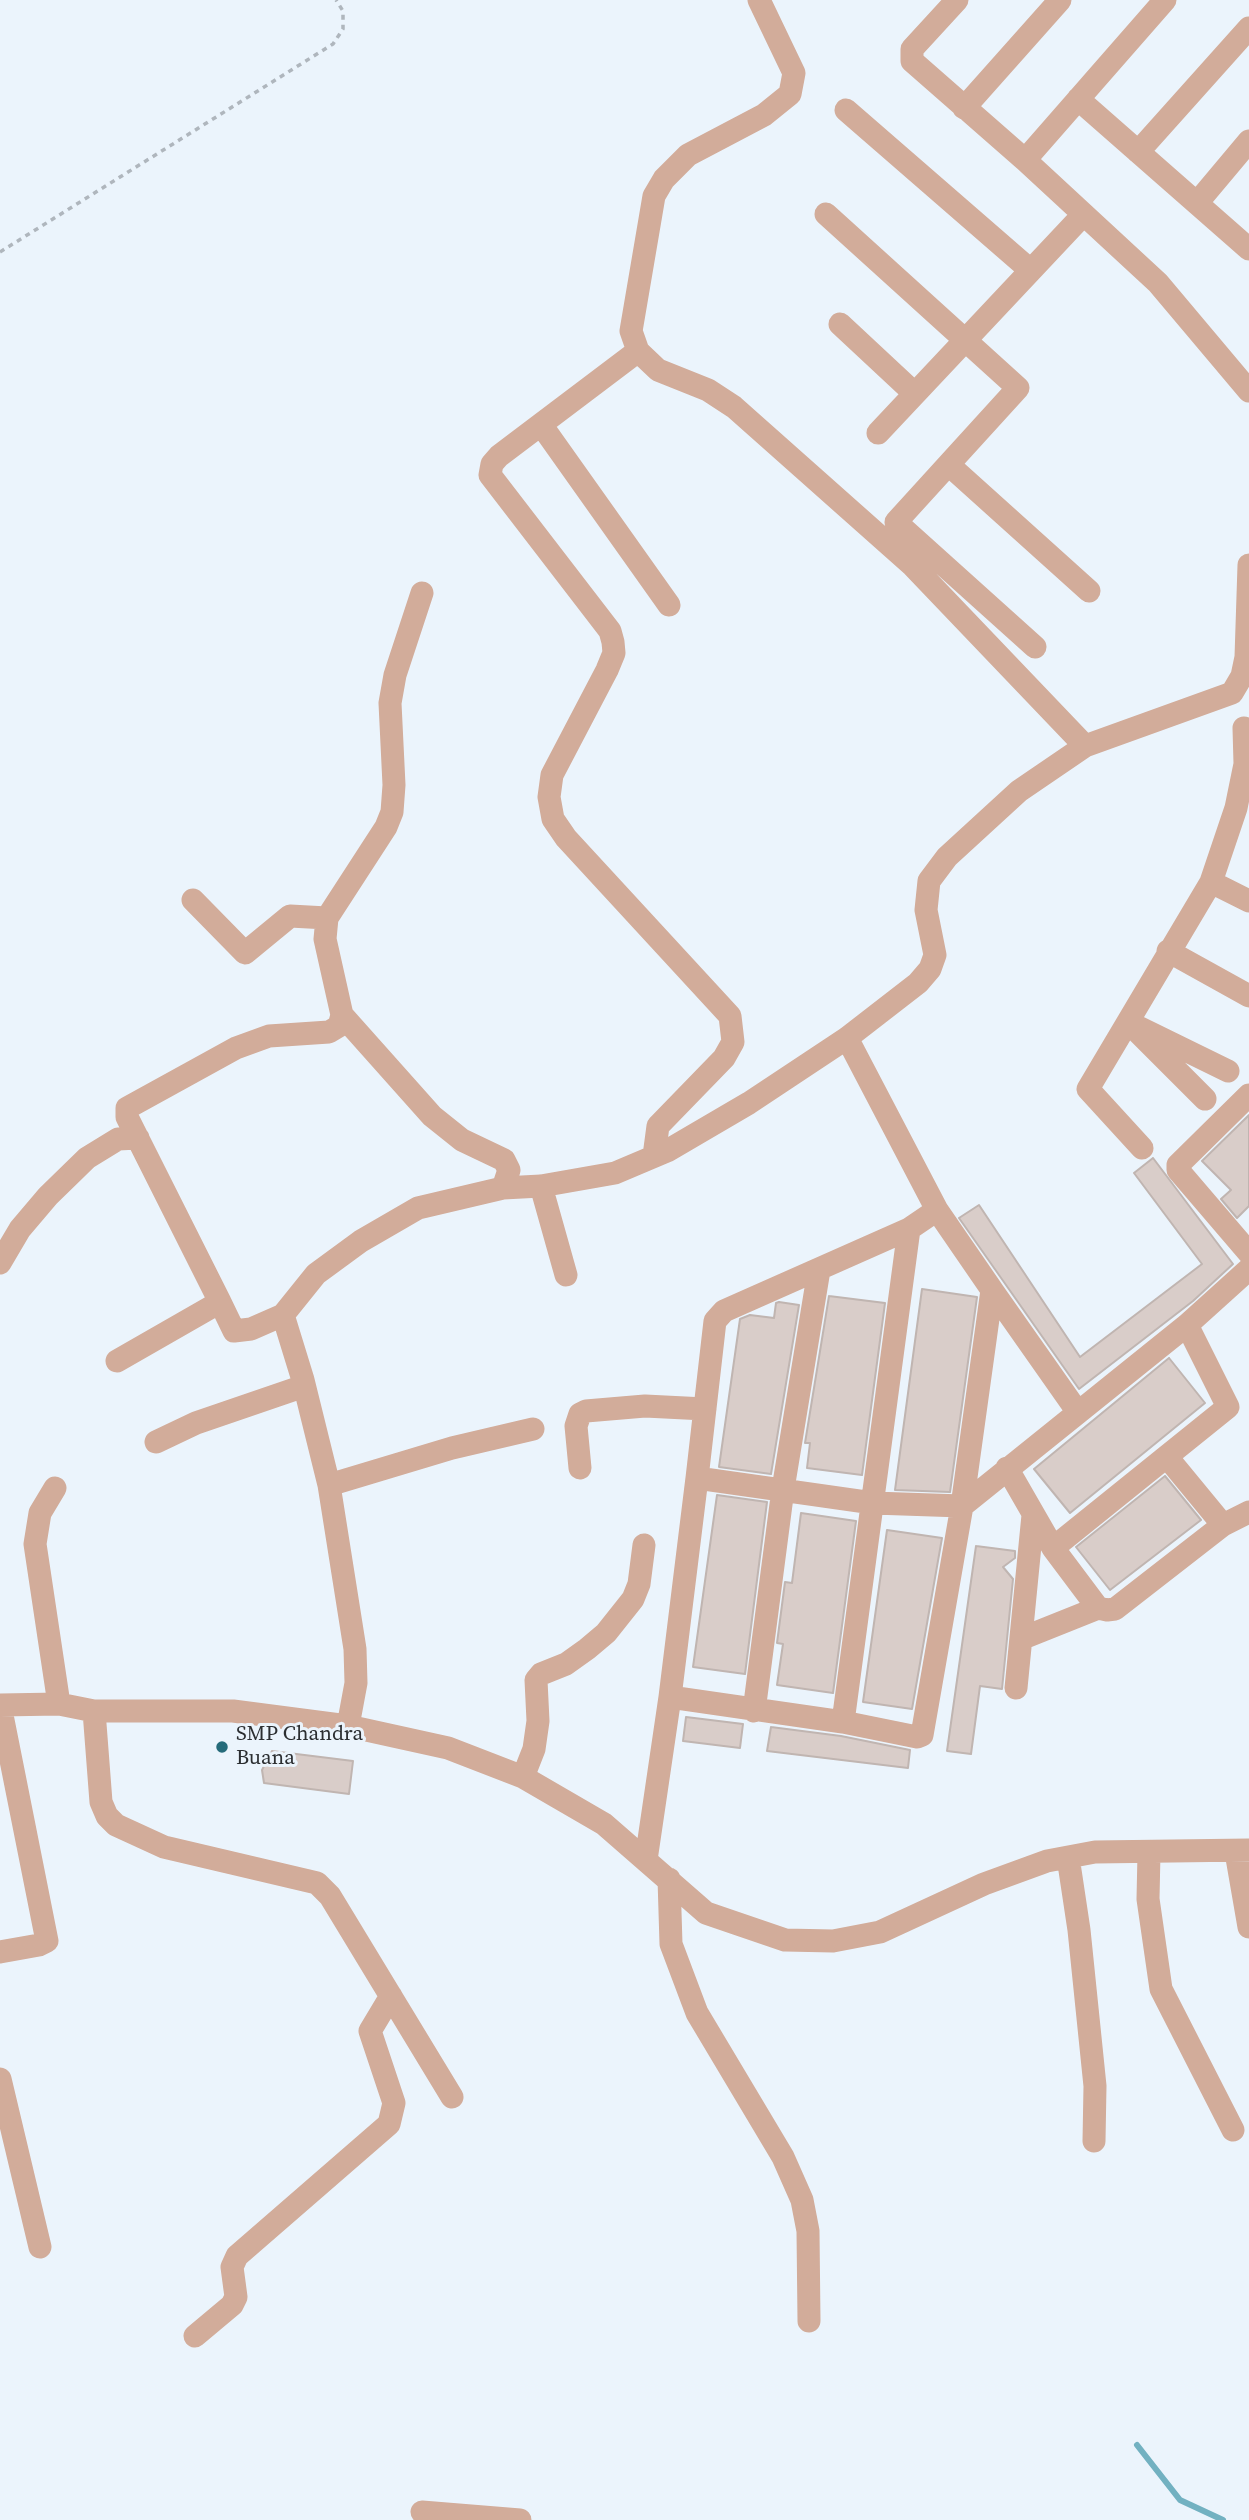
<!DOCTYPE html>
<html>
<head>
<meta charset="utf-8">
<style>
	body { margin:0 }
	canvas { display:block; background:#ebf4fc }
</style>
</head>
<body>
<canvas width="1249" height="2520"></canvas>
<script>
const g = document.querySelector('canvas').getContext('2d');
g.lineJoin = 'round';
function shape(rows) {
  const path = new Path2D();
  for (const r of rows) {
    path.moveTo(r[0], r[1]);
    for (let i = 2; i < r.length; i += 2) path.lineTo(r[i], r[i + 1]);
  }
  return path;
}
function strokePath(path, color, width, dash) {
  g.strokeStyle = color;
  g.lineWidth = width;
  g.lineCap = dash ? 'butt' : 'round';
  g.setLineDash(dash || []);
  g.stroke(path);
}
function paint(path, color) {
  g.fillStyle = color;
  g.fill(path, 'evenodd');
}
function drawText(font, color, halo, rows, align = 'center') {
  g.font = font + ' "Source Serif 4",serif';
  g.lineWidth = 6;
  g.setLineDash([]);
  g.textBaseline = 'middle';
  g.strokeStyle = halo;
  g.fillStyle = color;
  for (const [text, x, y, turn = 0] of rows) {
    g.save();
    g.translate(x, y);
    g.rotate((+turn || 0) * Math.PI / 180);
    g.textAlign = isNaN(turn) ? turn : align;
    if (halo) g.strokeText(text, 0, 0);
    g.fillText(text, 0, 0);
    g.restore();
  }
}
const stream = shape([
	[1137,2445,1180,2500,1223,2520]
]);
const building = shape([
	[1249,1115,1249,1206,1237,1218,1221,1199,1231,1190,1202,1161,1249,1115],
	[1153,1158,1233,1264,1193,1301,1079,1389,959,1218,979,1205,1080,1357,1202,1264,1134,1173,1153,1158],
	[922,1289,977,1297,950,1492,895,1490,922,1289],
	[829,1296,885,1303,862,1475,807,1468,810,1443,805,1443,829,1296],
	[779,1302,799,1305,771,1474,719,1467,740,1319,750,1315,774,1318,776,1303,779,1302],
	[1169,1358,1205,1403,1070,1513,1034,1469,1169,1358],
	[1165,1476,1201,1520,1110,1590,1076,1547,1165,1476],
	[717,1495,767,1502,745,1674,693,1667,717,1495],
	[801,1513,856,1521,833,1693,777,1685,783,1644,777,1643,785,1582,792,1583,801,1513],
	[887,1530,942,1538,912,1709,863,1702,887,1530],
	[976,1546,1015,1551,1015,1558,1003,1567,1013,1579,1002,1689,980,1686,971,1754,947,1751,976,1546],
	[686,1717,743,1724,740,1748,683,1741,686,1717],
	[771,1727,841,1736,910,1750,908,1768,767,1751,771,1727],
	[272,1751,353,1761,349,1794,264,1783,262,1770,272,1751]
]);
const path = shape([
	[0,252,333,44,343,29,343,11,336,0]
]);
const minor = shape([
	[759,0,794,73,790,94,764,115,688,155,664,179,654,196,631,331,638,351,658,370,708,390,734,407,913,566,1085,746],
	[957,0,912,49,912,61,1025,160],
	[1165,0,1025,160,1158,283,1249,391],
	[1078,99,1249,249],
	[964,108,1060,0],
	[846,110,1029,269],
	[1138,152,1249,28],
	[1197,203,1249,141],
	[826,214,1018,388,896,522,1035,647],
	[840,324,914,393],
	[638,351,499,456,492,464,490,475,610,631,613,642,614,653,607,670,552,775,549,797,553,819,566,838,730,1016,733,1042,724,1058,658,1126,654,1156],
	[542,426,669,605],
	[878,433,1083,215],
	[949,465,1089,591],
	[1244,728,1245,764,1236,808,1211,882,1249,901],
	[193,900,245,953,290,916,327,918],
	[1168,951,1249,996],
	[342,1015,432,1116,462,1140,504,1160,509,1170,503,1188],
	[1249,1095,1178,1165,1178,1170,1249,1253],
	[1205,1099,1128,1022,1228,1071],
	[1142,1148,1088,1089,1211,882],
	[541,1186,566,1275],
	[0,1263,20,1229,48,1196,87,1158,118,1139,138,1138],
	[992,1290,1077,1411],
	[220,1302,127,1117,127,1108,236,1048,269,1036,329,1032,339,1026,342,1015,325,939,327,918,386,827,392,812,394,785,390,703,395,675,422,593],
	[283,1315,303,1380,329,1485,355,1649,356,1683,348,1726],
	[117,1361,220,1302,234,1331,251,1329,283,1315,316,1274,361,1241,418,1208,503,1188,541,1186,615,1173,667,1151,749,1103,847,1038,918,983,930,969,935,955,926,910,929,881,947,857,1019,791,1085,746,1232,693,1242,676,1246,657,1249,565],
	[156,1442,196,1423,304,1386],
	[580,1468,576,1426,580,1414,586,1411,645,1406,705,1409],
	[1007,1468,1053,1548,1098,1608,1107,1610,1115,1609,1223,1525,1167,1457],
	[697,1478,715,1321,724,1311,909,1229,937,1210],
	[329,1485,452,1448,533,1429],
	[55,1488,40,1513,35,1544,59,1704],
	[1223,1525,1249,1512],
	[1053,1548,1228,1407,1187,1325],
	[1023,1638,1098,1608],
	[1016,1688,1033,1515],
	[670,1697,697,1478,873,1503,962,1506,992,1290,937,1210,847,1038],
	[0,1705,59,1704,94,1711,233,1711,348,1726,448,1748,523,1777,604,1824,706,1913,785,1940,833,1941,880,1932,984,1884,1047,1861,1095,1852,1249,1850],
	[94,1711,101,1802,107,1816,116,1825,164,1847,317,1883,330,1896,452,2097],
	[754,1711,783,1489,819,1270],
	[843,1722,909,1229],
	[523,1777,534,1749,538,1721,536,1680,541,1674,566,1664,587,1649,606,1633,633,1599,639,1584,644,1545],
	[1236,1852,1249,1927],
	[1149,1853,1148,1899,1161,1989,1233,2130],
	[1068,1857,1079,1930,1095,2086,1094,2141],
	[646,1860,670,1697,843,1722,917,1737,922,1735,962,1506,1187,1325,1249,1269],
	[669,1879,671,1944,697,2013,783,2157,802,2200,808,2231,809,2321],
	[0,1952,39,1945,47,1941,0,1705],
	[0,2079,40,2247],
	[195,2336,232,2305,236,2297,232,2267,237,2256,389,2124,394,2103,370,2031,391,1996],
	[422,2512,520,2520]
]);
const markers = [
	[222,1747,7,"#256b7a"]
];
const poiNames = [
	["SMP Chandra",236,1735],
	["Buana",236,1759]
];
strokePath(stream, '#72b1c1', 6);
paint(building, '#d9cdc9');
strokePath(building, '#c0b5b1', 2);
strokePath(path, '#afb6bd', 3.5, [5, 5]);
strokePath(minor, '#d2ac9a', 23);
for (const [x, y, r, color] of markers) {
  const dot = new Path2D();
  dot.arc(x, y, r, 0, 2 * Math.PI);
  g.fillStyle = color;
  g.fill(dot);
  strokePath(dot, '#ebf4fc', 2.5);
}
drawText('21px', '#2b2e31', '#ebf4fc', poiNames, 'left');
</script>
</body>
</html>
